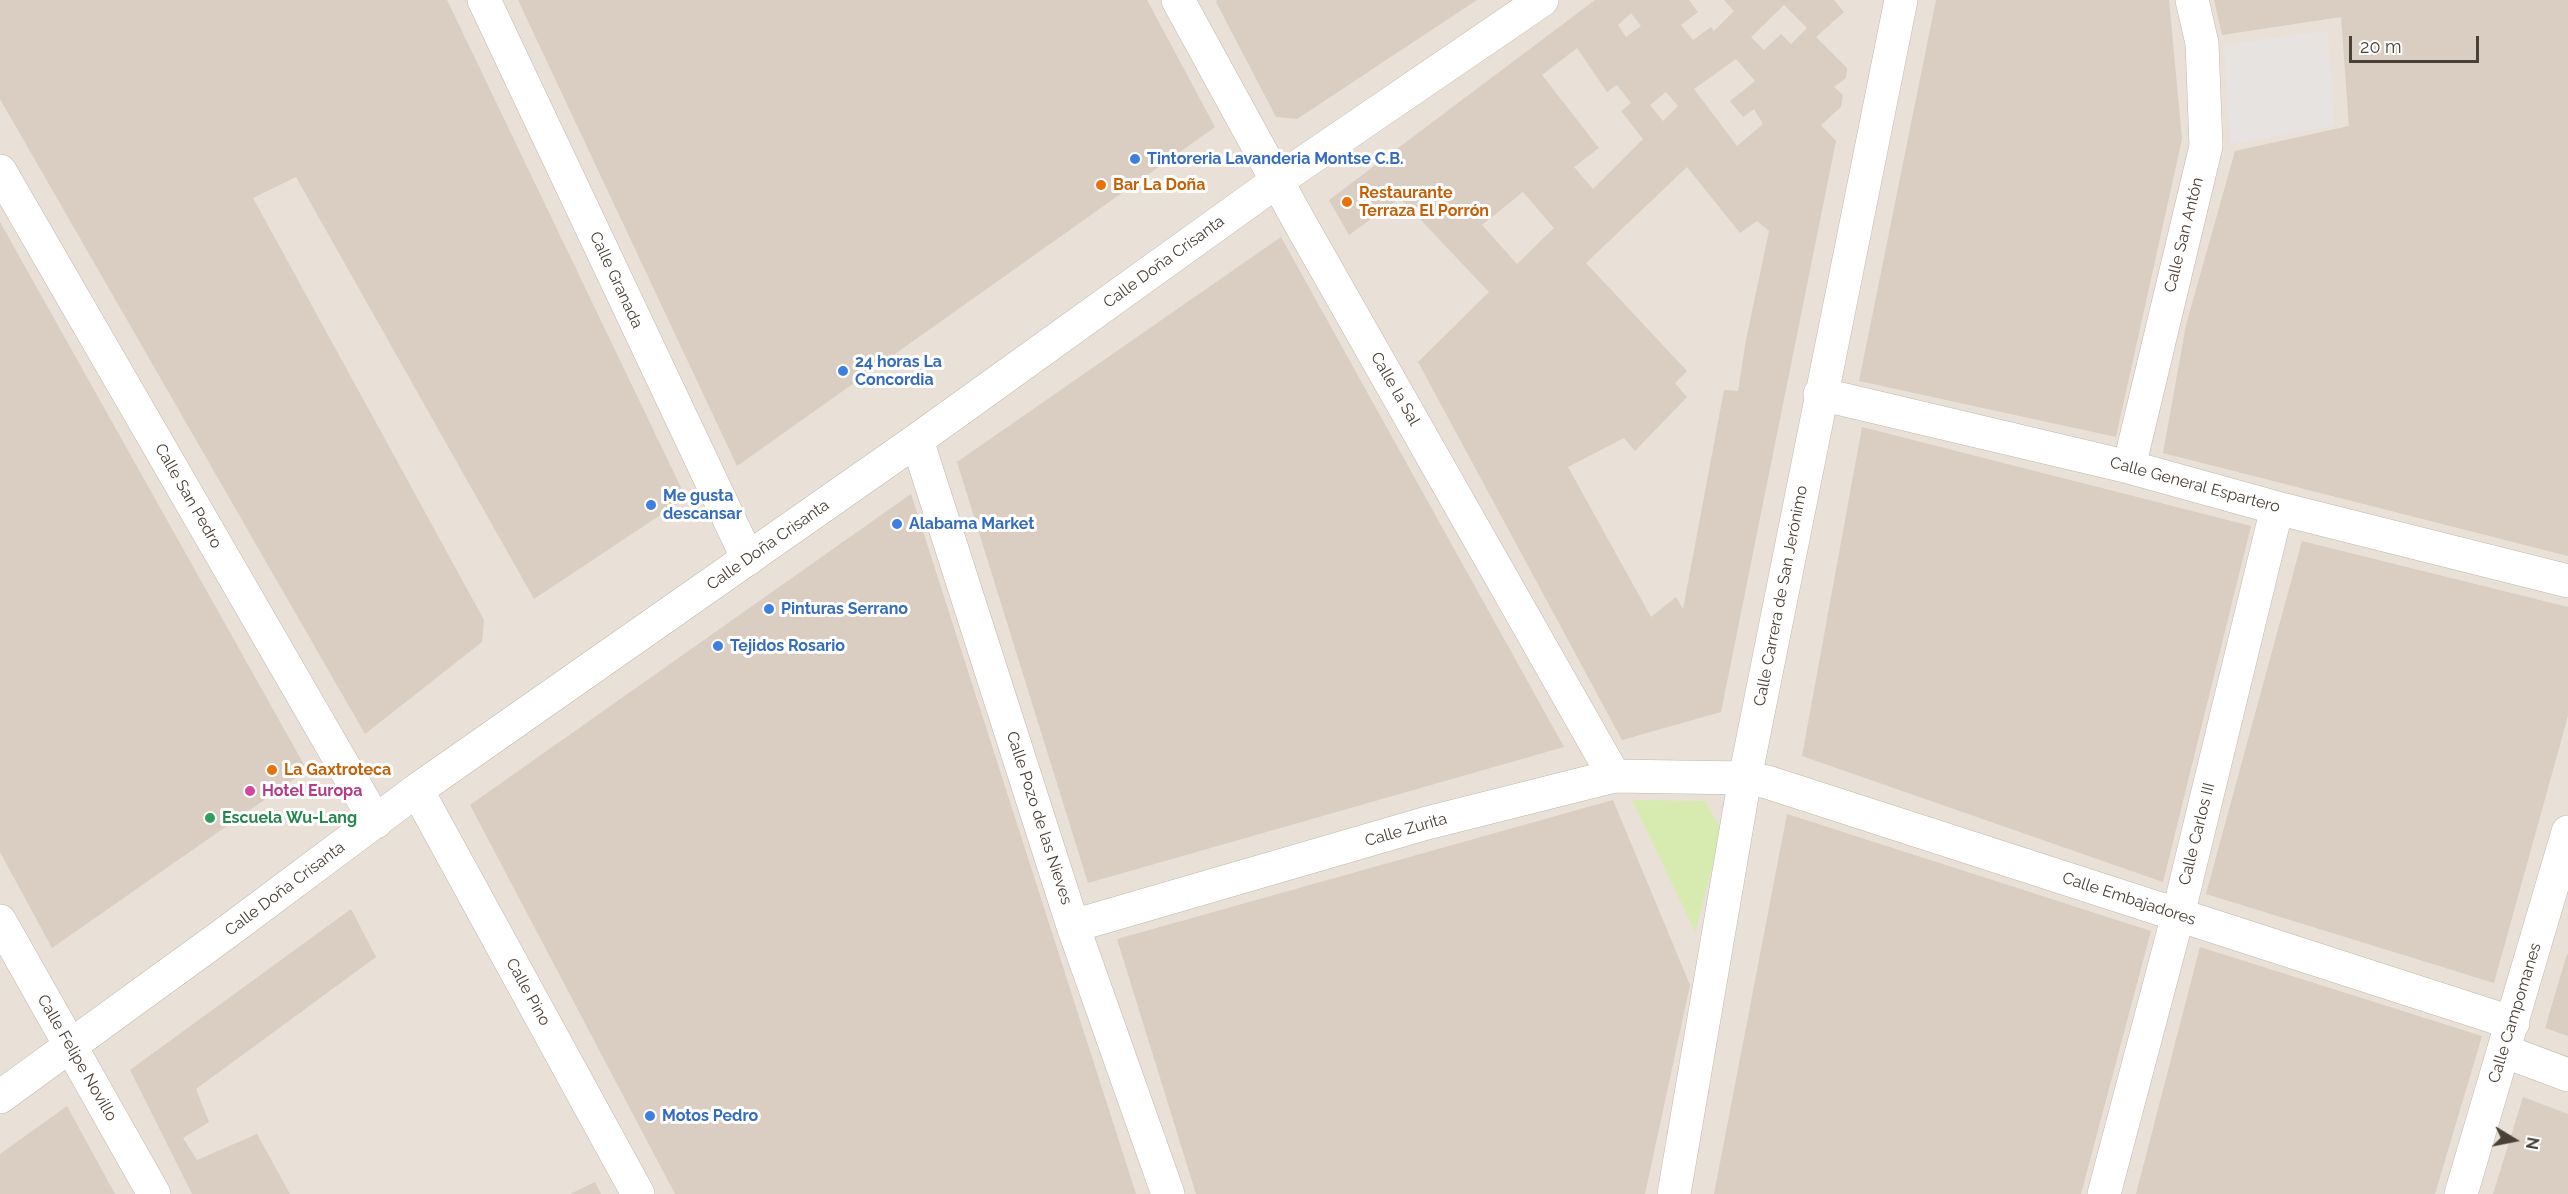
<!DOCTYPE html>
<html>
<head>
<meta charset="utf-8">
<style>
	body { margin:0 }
	#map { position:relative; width:2568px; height:1194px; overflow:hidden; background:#f5f0e9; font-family:Raleway,sans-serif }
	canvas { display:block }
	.north { position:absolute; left:2484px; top:1110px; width:60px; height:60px; -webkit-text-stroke:4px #fff; paint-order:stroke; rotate:100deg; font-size:16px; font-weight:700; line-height:24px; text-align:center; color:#494037 }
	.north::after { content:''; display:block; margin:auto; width:21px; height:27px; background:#494037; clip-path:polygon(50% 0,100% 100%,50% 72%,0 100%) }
	.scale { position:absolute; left:2349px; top:36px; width:130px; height:27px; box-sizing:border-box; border:3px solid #494037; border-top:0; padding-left:8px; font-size:18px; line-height:21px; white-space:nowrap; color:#494037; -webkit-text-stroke:4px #fff; paint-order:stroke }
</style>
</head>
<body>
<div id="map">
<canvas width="2568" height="1194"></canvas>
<div class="north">N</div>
<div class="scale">20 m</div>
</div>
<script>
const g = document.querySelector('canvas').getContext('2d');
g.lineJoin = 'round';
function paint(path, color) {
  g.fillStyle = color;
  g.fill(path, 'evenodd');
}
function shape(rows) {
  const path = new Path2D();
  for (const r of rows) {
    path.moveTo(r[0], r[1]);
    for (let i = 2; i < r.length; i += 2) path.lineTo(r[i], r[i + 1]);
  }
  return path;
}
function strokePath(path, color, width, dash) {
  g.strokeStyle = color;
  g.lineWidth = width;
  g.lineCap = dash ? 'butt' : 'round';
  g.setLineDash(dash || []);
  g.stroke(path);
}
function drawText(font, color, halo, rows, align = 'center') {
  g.font = font + ' Raleway,sans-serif';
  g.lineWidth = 6;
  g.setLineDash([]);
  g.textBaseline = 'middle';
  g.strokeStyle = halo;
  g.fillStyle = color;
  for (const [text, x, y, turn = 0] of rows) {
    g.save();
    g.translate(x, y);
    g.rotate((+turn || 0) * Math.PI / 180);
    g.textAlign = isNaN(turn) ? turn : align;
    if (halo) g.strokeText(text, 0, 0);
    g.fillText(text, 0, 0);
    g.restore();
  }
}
const residential = shape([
	[0,0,2568,0,2568,1194,0,1194]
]);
const green = shape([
	[1632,800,1705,801,1722,831,1695,932]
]);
const parking = shape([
	[2328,31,2334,126,2231,144,2224,45]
]);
const building = shape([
	[0,0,447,0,686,498,534,599,296,177,253,198,484,620,482,642,365,734,0,99],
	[518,0,1147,0,1215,127,737,466],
	[1217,0,1477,0,1297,119,1276,117,1216,2],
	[1595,0,1689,0,1698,12,1681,25,1693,40,1711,27,1714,31,1734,11,1724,0,1834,0,1844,12,1816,37,1847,68,1846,78,1834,87,1843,95,1841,107,1821,125,1836,141,1721,712,1622,740,1418,362,1489,292,1400,198,1349,235,1329,200],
	[1784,5,1807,28,1791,44,1781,34,1764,50,1751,37],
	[1631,13,1641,26,1626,37,1618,25],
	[1577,48,1607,92,1617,85,1631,103,1621,111,1643,139,1593,189,1574,167,1599,148,1542,75],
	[1736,59,1755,81,1730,101,1743,117,1754,109,1763,124,1737,146,1694,89],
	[1666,92,1678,106,1663,121,1650,105],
	[1687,167,1740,233,1757,221,1769,231,1746,340,1738,391,1724,390,1683,609,1676,597,1651,617,1568,467,1624,438,1635,451,1687,397,1675,383,1687,371,1586,263],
	[1523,192,1554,228,1517,264,1482,225],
	[1936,0,2169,0,2182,139,2116,437,1859,381],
	[2214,0,2568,0,2568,556,2163,453,2186,325,2235,151,2349,126,2341,17,2222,35],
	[0,222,307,770,52,948,0,852],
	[1281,237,1564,747,1088,883,957,462],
	[1862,427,2251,526,2163,882,1802,756],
	[911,494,1136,1194,675,1194,470,805],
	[2302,541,2568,607,2568,716,2494,983,2206,894],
	[1613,800,1690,985,1645,1194,1196,1194,1117,939],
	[1787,814,2151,931,2081,1194,1714,1194],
	[351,909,376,957,196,1089,209,1122,183,1138,197,1160,257,1134,290,1194,192,1194,130,1070],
	[2200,947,2482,1036,2435,1194,2136,1194],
	[2567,954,2568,954,2568,1036,2545,1028],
	[2523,1097,2568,1114,2568,1194,2493,1194],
	[67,1106,115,1194,0,1194,0,1154],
	[595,1182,601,1194,570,1194]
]);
const minor = shape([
	[484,0,748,559],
	[1178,0,1300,223,1614,776],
	[0,171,376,822],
	[1820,394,2129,467,2277,508,2568,581],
	[917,440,1073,926,1168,1194],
	[2129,467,2206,146,2202,43,2192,0],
	[417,790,638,1194],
	[0,921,154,1194],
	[1073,926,1427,823,1614,776,1745,778,1767,782,2513,1023],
	[2504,1051,2568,1075],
	[0,1097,227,932,417,790,917,440,1277,181,1542,0],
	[1674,1194,1745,778,1901,0],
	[2104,1194,2178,915,2277,508],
	[2461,1194,2568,832]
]);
const markers = [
	[1135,159,6,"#3f7fe0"],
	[1101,185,6,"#e8710a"],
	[1347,202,6,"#e8710a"],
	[843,371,6,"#3f7fe0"],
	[651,505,6,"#3f7fe0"],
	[897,524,6,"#3f7fe0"],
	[769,609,6,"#3f7fe0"],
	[718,646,6,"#3f7fe0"],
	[272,770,6,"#e8710a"],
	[250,791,6,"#d1479c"],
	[210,818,6,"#2e9e5b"],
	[650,1116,6,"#3f7fe0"]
];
const shopNames = [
	["Tintoreria Lavanderia Montse C.B.",1147,159],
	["24 horas La",855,362],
	["Concordia",855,380],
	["Me gusta",663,496],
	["descansar",663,514],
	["Alabama Market",909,524],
	["Pinturas Serrano",781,609],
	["Tejidos Rosario",730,646],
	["Motos Pedro",662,1116]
];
const foodNames = [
	["Bar La Doña",1113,185],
	["Restaurante",1359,193],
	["Terraza El Porrón",1359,211],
	["La Gaxtroteca",284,770]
];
const streetNames = [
	["Calle San Antón",2184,235,-76],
	["Calle Doña Crisanta",1164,262,-36],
	["Calle Granada",616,280,65],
	["Calle la Sal",1395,389,60],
	["Calle General Espartero",2195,485,15],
	["Calle San Pedro",188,496,60],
	["Calle Doña Crisanta",768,545,-35],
	["Calle Carrera de San Jerónimo",1781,596,-79],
	["Calle Pozo de las Nieves",1039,818,72],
	["Calle Zurita",1406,830,-16],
	["Calle Carlos III",2197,834,-76],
	["Calle Doña Crisanta",285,889,-37],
	["Calle Embajadores",2129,899,18],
	["Calle Pino",528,992,61],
	["Calle Campomanes",2515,1013,-73],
	["Calle Felipe Novillo",77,1058,60]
];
const hotelNames = [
	["Hotel Europa",262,791]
];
const leisureNames = [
	["Escuela Wu-Lang",222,818]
];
paint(residential, '#e9e1d7');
paint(green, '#d7ebb0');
paint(parking, '#e6e3e1');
paint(building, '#dacdc1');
strokePath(minor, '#c1b7ab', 34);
strokePath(minor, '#fff', 33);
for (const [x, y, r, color] of markers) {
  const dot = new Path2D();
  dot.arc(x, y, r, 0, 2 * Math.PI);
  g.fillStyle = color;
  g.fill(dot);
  strokePath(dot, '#fff', 2);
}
drawText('bold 16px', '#366cbe', '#fff', shopNames, 'left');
drawText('bold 16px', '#c56008', '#fff', foodNames, 'left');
drawText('16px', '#494037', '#fff', streetNames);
drawText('bold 16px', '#b23c85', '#fff', hotelNames, 'left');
drawText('bold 16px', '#27864d', '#fff', leisureNames, 'left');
</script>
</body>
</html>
